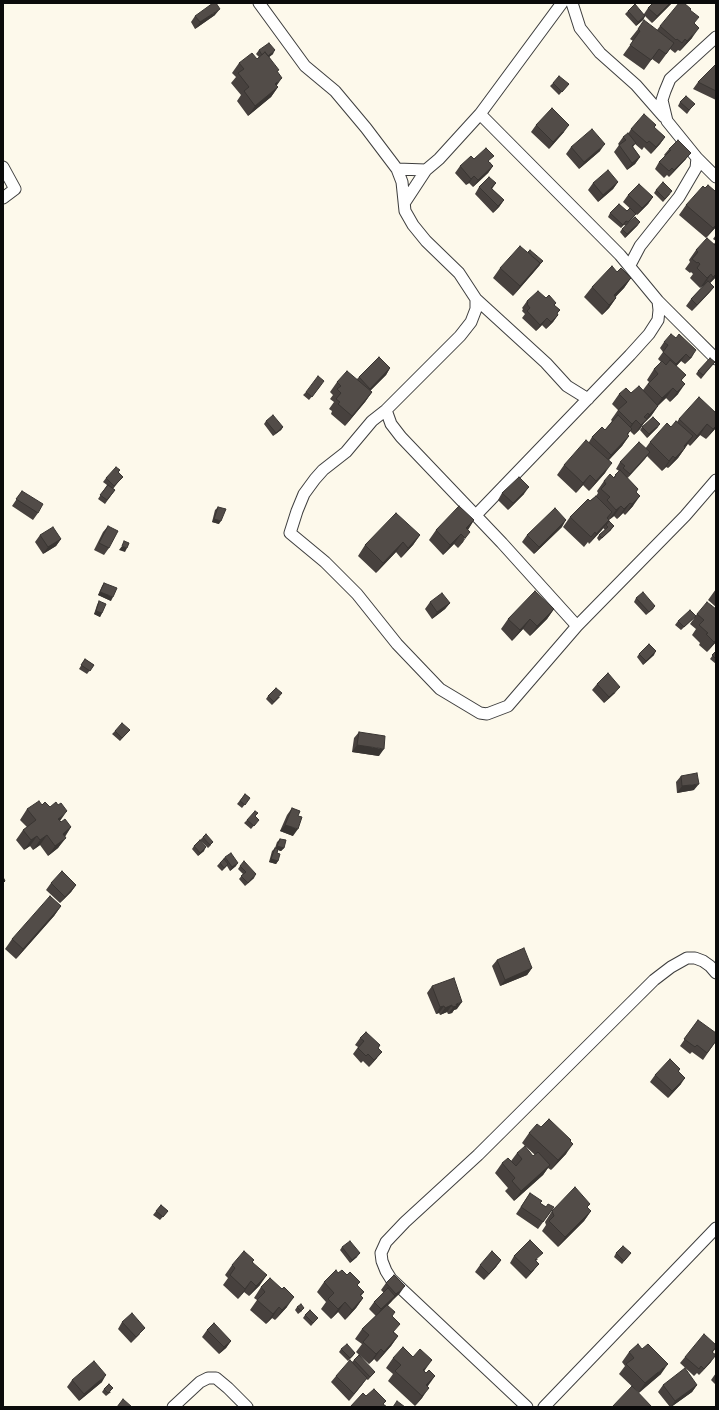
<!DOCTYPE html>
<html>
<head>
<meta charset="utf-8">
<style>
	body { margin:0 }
	#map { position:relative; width:719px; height:1410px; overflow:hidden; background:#fdf9eb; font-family:Bitter,serif }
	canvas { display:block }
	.frame { position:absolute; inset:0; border:4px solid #0b0b0b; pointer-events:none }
</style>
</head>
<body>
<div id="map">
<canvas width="719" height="1410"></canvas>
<div class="frame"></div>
</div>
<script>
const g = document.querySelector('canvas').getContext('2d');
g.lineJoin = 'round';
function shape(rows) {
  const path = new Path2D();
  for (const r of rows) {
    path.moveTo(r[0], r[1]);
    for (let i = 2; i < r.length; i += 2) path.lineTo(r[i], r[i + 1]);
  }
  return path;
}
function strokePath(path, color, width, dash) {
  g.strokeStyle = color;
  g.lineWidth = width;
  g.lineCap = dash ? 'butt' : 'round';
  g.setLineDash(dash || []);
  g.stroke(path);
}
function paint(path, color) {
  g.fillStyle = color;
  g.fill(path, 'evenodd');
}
const street = shape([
	[259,3,305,66,335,91,366,128,397,169,402,182,405,211,413,225,426,241,459,273,476,299,546,363,567,386,588,399],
	[562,3,480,114,620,255,658,301,716,359],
	[572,3,580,28,600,53,636,85,664,117],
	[697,158,716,177],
	[3,167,15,189,3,198],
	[397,169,426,170],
	[405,202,426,170,439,159,480,114],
	[630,265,640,246,679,197,696,168,697,158,667,121,662,100,665,91,670,79,716,37],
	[476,299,476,309,471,322,460,336,386,410,372,421,346,452,323,470,315,479,304,494,297,511,290,533,325,562,357,594,397,644,440,689,480,713,487,714,508,706,577,626,685,516,716,480],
	[386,410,391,424,401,437,502,543,577,626],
	[476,515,630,355,649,334,658,320,659,310,658,301],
	[173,1407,200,1382,208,1378,216,1378,228,1388,247,1407],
	[527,1407,391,1279,386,1271,382,1261,381,1253,386,1242,405,1222,478,1155,654,980,671,967,687,958,695,958,703,961,710,966,716,973],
	[544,1407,716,1228]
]);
const wall = shape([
	[653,3,672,3,652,23,645,16,643,20,636,26,625,14,628,11,644,14,648,8],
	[690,10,694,23,692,38,680,51,678,50,675,53,670,49,659,64,652,59,644,70,623,55,633,41,630,39,638,29,657,30,660,26],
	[215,15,195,29,191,22,195,16],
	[259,50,273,54,269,57,277,72,277,86,278,87,271,97,248,116,237,101,241,95,231,83,236,77,232,73,239,63,257,59,259,57,256,54],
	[716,64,716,100,693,89,698,82],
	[553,83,569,84,559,95,550,86],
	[680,102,692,107,687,114,678,106],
	[536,125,564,132,549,149,531,132],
	[656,125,654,128,665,137,660,144,651,154,644,147,642,150,635,144,633,147,640,157,635,164,627,170,614,152,619,145,618,144,623,137,628,134,631,129],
	[571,147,600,151,579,169,566,154],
	[669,149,686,159,669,177,667,175,664,178,655,169,659,162,665,156,664,155],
	[474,159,490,162,493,166,488,173,473,187,469,183,466,185,455,173,460,166],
	[618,182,613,189,598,202,588,190,593,183],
	[496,183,492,189,504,200,499,207,493,213,475,194,479,187],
	[705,188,715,191,716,190,716,227,706,238,679,215,686,205],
	[656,190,670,194,663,202,654,193],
	[628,195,653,197,648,204,637,215,623,202],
	[610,213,634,217,626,226,624,225,621,228,608,217],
	[638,225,625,238,620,232,622,229],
	[716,235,716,277,710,283,714,287,709,293,692,311,686,306,691,299,704,285,700,288,690,278,693,274,691,272,690,273,685,269,690,262,689,260,696,250,714,244,716,241,713,239],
	[540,265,513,296,493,278,500,268],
	[617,272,631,278,624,288,615,297,616,298,609,308,602,315,584,297,592,287],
	[546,298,560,310,557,314,558,315,553,322,546,329,542,325,536,331,522,318,525,314,522,311,523,309,522,308,527,301],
	[664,342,692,357,685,364,681,361,676,366,686,375,681,381,678,394,670,402,666,398,658,406,651,416,644,423,640,429,634,435,630,431,628,435,629,436,622,446,609,460,605,473,589,491,583,485,576,493,557,475,564,465,589,442,592,437,605,430,612,421,611,420,618,410,612,404,619,394,631,393,643,390,649,382,647,380,654,369,661,362,658,359,663,352,660,348],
	[715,362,701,379,696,374,698,371],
	[390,368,386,375,370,391,372,392,365,402,345,426,331,414,332,411,329,409,334,402,330,399,333,395,330,392,337,382,357,379,359,377],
	[322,384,309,400,303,395,306,392],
	[716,413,716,428,715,429,706,439,700,435,690,446,688,444,678,458,668,468,666,467,662,471,647,456,627,478,638,489,636,492,633,506,625,515,623,513,617,519,614,516,609,520,609,521,611,530,599,541,597,538,599,535,605,530,603,528,589,544,588,542,584,547,563,527,570,517,596,496,598,493,597,491,604,481,613,478,619,471,616,469,620,462,645,449,650,442,671,427,677,422,679,419],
	[266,421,283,427,281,430,273,436,264,424],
	[642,427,658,427,647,438,640,430],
	[118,473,120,480,113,489,115,490,105,504,98,499,107,485,103,482,106,478],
	[22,491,38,513,33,520,12,506],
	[502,493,524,494,508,510,498,500],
	[218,507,219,524,212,522,215,510],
	[474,520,468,530,463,542,458,548,454,544,443,555,429,540,436,530],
	[108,526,109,548,104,555,94,550,103,532],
	[562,527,534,554,522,542,527,535],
	[40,535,61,539,56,546,43,554,35,542],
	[420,535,413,545,401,558,396,552,376,573,358,556,365,545],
	[104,583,111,601,98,595,102,586],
	[716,589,716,607,708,600],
	[636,598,655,606,653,609,646,615,634,602],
	[99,601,102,613,100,617,94,614,97,605],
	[430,602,450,603,445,609,432,619,425,609],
	[554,609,547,619,530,636,523,629,512,641,501,629,508,619],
	[716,609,716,642,707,652,699,645,700,643,692,635,696,629,690,624,697,614],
	[693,619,681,630,675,625,678,621],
	[716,651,716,664,710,659],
	[639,654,654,655,643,665,637,657],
	[85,659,94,665,87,674,79,669],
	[597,684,615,693,604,703,592,690],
	[268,696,280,697,272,705,266,699],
	[130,730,120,741,112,734,115,731],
	[359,732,379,756,352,752,354,738],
	[681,776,694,790,677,793,676,782],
	[245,794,250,798,242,808,237,804],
	[42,805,61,822,71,827,65,837,58,848,48,856,40,845,33,850,30,846,24,850,16,840,23,830,27,827,20,820,27,809],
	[292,808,293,836,280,831,287,815],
	[255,817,256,823,251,829,244,823,247,820],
	[203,837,211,845,208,848,200,840],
	[280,839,284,848,281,851,278,850,277,853,278,861,276,864,269,862,272,851,275,848,277,842],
	[194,846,204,851,198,856,192,849],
	[225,857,236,866,230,871,227,866,222,871,217,866],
	[240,866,254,878,245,886,239,879,243,874,238,869],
	[51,883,76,885,71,892,60,903,46,890],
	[61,906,54,916,16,959,5,949,12,939],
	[497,960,532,968,527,975,500,986,492,966],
	[432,986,457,1009,454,1010,452,1013,448,1014,447,1012,440,1015,439,1013,436,1014,427,993],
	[698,1020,716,1041,703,1060,692,1052,690,1054,680,1046],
	[360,1038,380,1045,378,1048,377,1058,369,1067,363,1061,361,1063,353,1054,358,1047,355,1045],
	[680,1069,679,1071,681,1084,668,1098,650,1082,655,1075],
	[541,1127,570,1141,566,1154,551,1170,548,1168,543,1175,514,1201,505,1191,508,1188,495,1173,502,1163,511,1161,517,1153,533,1156,535,1155,522,1143,529,1133],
	[530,1193,540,1203,546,1207,554,1207,538,1229,516,1214],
	[161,1205,168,1211,160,1220,153,1215],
	[587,1207,591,1211,584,1221,558,1247,542,1231,546,1225,545,1222,552,1211],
	[342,1247,357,1257,350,1263,340,1250],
	[616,1253,631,1253,622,1264,614,1257],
	[514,1256,538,1259,536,1261,534,1270,526,1279,510,1263],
	[501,1260,496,1267,484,1280,475,1272,480,1265],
	[253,1262,260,1285,249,1296,244,1292,238,1299,223,1285,228,1278,225,1275,232,1265],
	[338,1273,347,1275,360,1282,357,1285,364,1292,361,1296,363,1298,356,1308,345,1320,338,1312,331,1319,321,1309,326,1302,317,1292,324,1282],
	[386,1283,400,1293,388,1305,392,1317,394,1332,398,1336,391,1346,377,1362,374,1359,369,1364,356,1352,362,1344,355,1339,362,1329,376,1316,369,1309,374,1302,384,1293,381,1290],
	[261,1287,287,1307,275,1320,272,1318,266,1324,250,1310,257,1300,254,1298],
	[297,1307,302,1311,298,1314,295,1310],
	[305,1315,318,1318,311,1326,303,1318],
	[122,1322,140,1334,131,1343,118,1329],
	[207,1330,231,1341,226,1348,219,1354,202,1337],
	[716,1348,713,1352,711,1362,699,1375,697,1373,694,1376,680,1363,685,1357],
	[341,1349,355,1353,353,1356,348,1361,339,1352],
	[629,1352,661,1374,639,1393,619,1374,625,1366,622,1362],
	[393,1358,425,1370,424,1371,428,1386,422,1398,415,1406,388,1381,393,1374,386,1368],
	[354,1360,375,1372,368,1380,366,1379,349,1401,331,1382,336,1376,352,1362],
	[716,1373,716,1385,711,1380],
	[72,1380,102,1382,79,1401,67,1387],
	[663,1385,697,1385,692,1392,671,1407,670,1407,658,1392],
	[104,1389,111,1392,106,1396,102,1392]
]);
const shadedWall = shape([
	[670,3,672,3,652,23,657,16],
	[220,9,215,15,195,29,200,22],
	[645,16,643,20,636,26,638,22],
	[699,28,692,38,680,51,687,41],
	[275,50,273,54,263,62,265,58],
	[282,78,275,88,275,84],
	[278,87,271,97,248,116,255,106],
	[569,125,564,132,549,149,553,142],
	[665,137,660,144,651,154,656,147],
	[605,144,600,151,579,169,584,162],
	[691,153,686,159,669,177,674,170],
	[640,157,635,164,627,170,632,163],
	[493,166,488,173,473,187,478,180],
	[474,176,469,183,466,185,471,179],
	[618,182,613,189,598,202,603,195],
	[653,197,648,204,637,215,642,208],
	[504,200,499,207,493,213,498,206],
	[640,222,638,225,625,238,627,234],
	[716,225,716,227,706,238,713,228],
	[543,261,533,273,513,296,520,286,540,263],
	[711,274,704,285,700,288,707,278],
	[716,274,716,277,706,287,713,277],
	[631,278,624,288,609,304,614,295],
	[714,287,709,293,692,311,697,305],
	[616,298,609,308,602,315,609,305],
	[558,315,553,322,546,329,551,322],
	[547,318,542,325,536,331,540,325],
	[696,350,692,357,685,364,690,358],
	[686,354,681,361,672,371,676,364],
	[390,368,386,375,366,395,370,389],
	[685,384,678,394,670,402,677,392],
	[673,388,666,398,655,408,662,398],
	[372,392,365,402,345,426,352,416],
	[658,406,651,416,644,423,640,429,634,435,641,425,645,421,649,415],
	[636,420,629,430,625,434,632,424],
	[660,424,658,427,647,438,649,434],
	[707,424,700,435,690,446,697,436],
	[716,426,715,429,706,439,713,429],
	[283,427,281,430,273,436,276,433],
	[629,436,622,446,604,465,611,455],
	[693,436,686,446,677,456,684,446],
	[685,448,678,458,668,468,675,458],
	[650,452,645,459,625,481,630,474],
	[673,456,666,467,662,471,669,461],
	[612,463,605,473,589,491,596,481],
	[590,475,583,485,576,493,583,483],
	[529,487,524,494,508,510,513,503],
	[640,496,633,506,625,515,632,504],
	[630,503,623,513,617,519,624,509],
	[621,506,614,516,609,520,616,510],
	[214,519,221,521,219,524,212,522],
	[474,520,467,531,466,528],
	[566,520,562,527,534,554,539,547],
	[609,520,602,530,589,544,596,534],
	[614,526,611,530,599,541],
	[470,532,463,542,458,548,465,538],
	[461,534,454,544,443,555,450,545],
	[420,535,413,545,401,558,408,548],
	[61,539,56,546,43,554,48,547],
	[403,542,396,552,376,573,383,563],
	[122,546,127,548,125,552,119,550],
	[100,592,113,597,111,601,98,595],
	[450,603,445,609,432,619,437,612],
	[655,606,653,609,646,615],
	[554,609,547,619,530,636,537,626],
	[96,611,102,613,100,617,94,614],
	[530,619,523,629,512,641,520,630],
	[716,640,716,642,707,652,714,642],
	[656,651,654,655,643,665,646,661],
	[620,687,615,693,604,703,609,697],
	[357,745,384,749,379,756,352,752],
	[699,784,694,790,677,793,682,786],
	[67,811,60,821,51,829,58,819],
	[285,825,298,829,293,836,280,831],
	[71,827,64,837,63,834],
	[47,835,40,845,33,850,40,840],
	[37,836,30,846,24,850,31,840],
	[66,838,58,848,48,856,55,846],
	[277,846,284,848,281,851,275,849],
	[206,847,204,851,198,856,200,853],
	[271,859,278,861,276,864,269,862],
	[238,863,236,866,230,871,232,867],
	[256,874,254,878,245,886,248,883],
	[76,885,71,892,60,903,65,897],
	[61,906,54,916,16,959,23,949],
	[532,968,527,975,500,986,505,980],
	[462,1002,457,1009,454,1010,452,1013,448,1014,456,1004],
	[452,1005,447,1012,440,1015,445,1008],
	[444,1006,439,1013,436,1014,440,1007],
	[382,1052,377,1058,369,1067,374,1060],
	[685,1078,681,1084,668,1098,672,1091],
	[573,1144,566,1154,551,1170,558,1160],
	[550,1165,543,1175,514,1201,521,1191],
	[591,1211,584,1221,558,1247,565,1237],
	[360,1253,357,1257,350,1263,352,1260],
	[501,1260,496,1267,484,1280,489,1274],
	[539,1264,534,1270,526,1279,531,1272],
	[267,1275,260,1285,249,1296,256,1286],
	[251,1281,244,1292,238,1299,245,1289],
	[405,1286,400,1293,391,1301,396,1294],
	[395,1296,391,1302,377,1316,381,1309],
	[294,1297,287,1307,275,1320,282,1310],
	[363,1298,356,1308,345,1320,352,1310],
	[345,1302,338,1312,331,1319,338,1309],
	[279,1307,272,1318,266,1324,273,1314],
	[398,1336,391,1346,377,1362,384,1352],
	[231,1341,226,1348,219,1354,224,1347],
	[381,1349,374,1359,369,1364,376,1354],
	[716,1355,711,1362,699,1375,704,1369],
	[432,1360,425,1370,416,1380,423,1370],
	[668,1364,661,1374,638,1393,645,1383],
	[106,1375,102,1382,79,1401,84,1394],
	[435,1376,428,1386,419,1395,426,1385],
	[367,1378,362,1385,349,1401,354,1394],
	[697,1385,692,1392,671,1407,675,1401],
	[429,1388,422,1398,415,1406,422,1396]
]);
const building = shape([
	[213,3,216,3,220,9,200,22,195,16,213,3],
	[653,3,670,3,657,16,648,8,653,3],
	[679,3,684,3,691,9,690,10,699,17,694,23,699,28,687,41,685,39,682,43,677,39,676,40,660,26,679,3],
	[635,4,645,16,638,22,628,11,635,4],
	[644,20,674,43,666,54,659,49,651,60,630,45,640,31,638,29,644,20],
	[269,43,275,50,268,56,265,52,262,55,259,50,269,43],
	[265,52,279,70,277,71,282,78,275,84,278,87,255,106,244,91,249,87,238,73,244,69,239,63,252,53,257,59,265,52],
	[716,64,716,91,698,82,716,64],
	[559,76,569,84,562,92,553,83,559,76],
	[686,96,695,104,689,110,680,102,686,96],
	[552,108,569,125,553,142,536,125,552,108],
	[644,114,656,125,654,127,665,137,656,147,649,141,647,143,631,129,644,114],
	[592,129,605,144,584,162,571,147,592,129],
	[628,133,636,143,632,146,640,157,632,163,619,145,626,140,623,137,628,133],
	[678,140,691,153,674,170,672,168,669,171,659,162,671,150,669,149,678,140],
	[486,148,494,156,488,161,493,166,478,180,474,176,471,179,460,166,471,156,474,159,486,148],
	[608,170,618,182,603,195,593,183,608,170],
	[489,177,496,183,491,188,504,200,498,206,479,187,489,177],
	[663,182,672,191,665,199,656,190,663,182],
	[639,184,653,197,642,208,628,195,639,184],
	[708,185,715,191,716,190,716,225,713,228,686,205,703,186,705,188,708,185],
	[619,204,627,211,630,208,636,214,628,222,626,221,623,225,610,213,619,204],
	[635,217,640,222,627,234,622,229,635,217],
	[707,238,716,246,716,274,713,277,711,274,707,278,697,268,700,264,698,262,697,263,692,259,698,252,696,250,707,238],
	[520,246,540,263,520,286,500,268,520,246],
	[530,250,543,261,538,266,540,263,528,252,530,250],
	[612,266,617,272,621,268,631,278,614,295,616,298,609,305,592,287,612,266],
	[708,281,714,287,697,305,691,299,708,281],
	[538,291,546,298,549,295,556,303,554,305,560,310,557,313,558,315,551,322,547,318,540,325,527,311,530,308,527,304,528,303,527,301,538,291],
	[671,334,676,338,679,334,696,350,690,358,686,354,676,364,663,352,668,345,664,342,671,334],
	[379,357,390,368,370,389,359,377,379,357],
	[710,358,715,362,703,375,698,371,710,358],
	[670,360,686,375,681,380,685,384,677,392,673,388,662,398,648,384,658,374,654,369,662,361,666,365,670,360],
	[347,371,372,392,352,416,338,404,340,402,336,399,341,393,337,389,341,386,337,382,347,371],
	[318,376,324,381,312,397,306,392,318,376],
	[639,386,658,406,649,415,648,413,644,417,647,419,641,425,636,420,632,424,618,410,627,402,619,394,626,388,631,393,639,386],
	[699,397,716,413,716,426,713,429,707,424,697,436,679,419,699,397],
	[273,415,283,427,276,433,266,421,273,415],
	[618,415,632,429,627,434,629,436,611,455,592,437,602,427,605,430,618,415],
	[653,417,660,424,649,434,642,427,653,417],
	[676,421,693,436,684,446,685,448,675,458,673,456,669,461,650,442,667,423,671,427,676,421],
	[586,440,612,463,596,481,590,475,583,483,564,465,586,440],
	[639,442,650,452,630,474,623,468,625,466,620,462,639,442],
	[116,467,120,470,118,472,123,477,114,486,106,478,116,467],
	[620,470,638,489,636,492,640,496,632,504,630,503,624,509,621,506,616,510,607,500,610,497,601,489,606,484,604,481,610,474,614,478,616,475,615,475,620,470],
	[519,477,529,487,513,503,502,493,519,477],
	[108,485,115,490,107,500,100,495,108,485],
	[22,491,43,504,38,513,16,499,22,491],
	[596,496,612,512,607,518,609,520,596,534,595,532,591,537,570,517,588,499,590,501,596,496],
	[459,506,474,520,466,528,470,532,465,538,461,534,450,545,436,530,459,506],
	[218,507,226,509,221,521,214,519,218,507],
	[555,508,566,520,539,547,527,535,555,508],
	[396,513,420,535,408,548,403,542,383,563,365,545,396,513],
	[609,521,614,526,602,538,599,535,608,527,606,525,609,521],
	[108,526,118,531,109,548,99,543,108,526],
	[53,527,61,539,48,547,40,535,53,527],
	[124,541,129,543,127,548,122,546,124,541],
	[104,583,117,588,113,597,100,592,104,583],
	[535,591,554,609,537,626,530,619,520,630,508,619,535,591],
	[643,592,655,606,649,612,636,598,643,592],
	[442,593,450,603,437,612,430,602,442,593],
	[99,601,106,604,102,613,96,611,99,601],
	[707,602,716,609,716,640,714,642,706,634,708,633,699,625,704,620,697,614,707,602],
	[690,610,696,616,684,627,678,621,690,610],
	[649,644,656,651,646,661,639,654,649,644],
	[716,651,716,659,712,655,716,651],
	[85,659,94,665,90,671,81,665,85,659],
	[608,673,620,687,609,697,597,684,608,673],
	[276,688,282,693,274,702,268,696,276,688],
	[122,723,130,730,122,738,115,731,122,723],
	[359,732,385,736,384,749,357,745,359,732],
	[697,773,699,784,682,786,681,776,697,773],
	[245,794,250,798,245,805,240,801,245,794],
	[39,801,42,805,45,802,50,807,56,802,58,805,61,803,67,811,58,819,61,822,65,819,71,827,63,834,66,838,55,846,47,835,40,840,37,836,31,840,23,830,36,820,27,809,39,801],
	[292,808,300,811,298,816,302,817,298,829,285,825,292,808],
	[255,811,258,813,255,816,259,820,254,826,247,820,255,811],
	[206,834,213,842,210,845,203,837,206,834],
	[280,839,286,840,284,848,277,846,280,839],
	[200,840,206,847,200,853,194,846,200,840],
	[275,848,278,849,277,853,280,854,278,861,271,859,275,848],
	[231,853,238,863,232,867,225,857,231,853],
	[224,859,228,864,224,868,220,863,224,859],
	[244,861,256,874,248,883,241,876,246,872,240,866,244,861],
	[62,871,76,885,65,897,51,883,62,871],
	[3,877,5,881,3,883,3,877],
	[50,896,61,906,23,949,12,939,50,896],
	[524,948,532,968,505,980,497,960,524,948],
	[454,978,462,1002,456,1004,457,1006,452,1007,452,1005,445,1008,444,1006,440,1007,432,986,454,978],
	[698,1020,716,1033,716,1041,707,1053,697,1045,695,1047,684,1039,698,1020],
	[366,1032,380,1045,378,1048,382,1052,374,1060,368,1054,366,1056,358,1048,364,1041,360,1038,366,1032],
	[670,1059,680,1069,678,1071,685,1078,672,1091,655,1075,670,1059],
	[549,1119,571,1140,570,1141,573,1144,558,1160,529,1133,537,1124,541,1127,549,1119],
	[525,1146,533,1156,538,1152,550,1165,521,1191,512,1181,515,1178,502,1163,508,1158,516,1166,522,1159,517,1153,525,1146],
	[575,1187,590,1204,587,1207,591,1211,565,1237,549,1221,554,1216,552,1211,575,1187],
	[530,1193,542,1201,540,1203,546,1207,548,1204,554,1207,543,1222,521,1207,530,1193],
	[161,1205,168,1211,163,1217,156,1211,161,1205],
	[530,1240,543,1253,535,1260,539,1264,531,1272,514,1256,530,1240],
	[350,1241,360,1253,352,1260,342,1247,350,1241],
	[623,1246,631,1253,624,1261,616,1253,623,1246],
	[244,1251,254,1260,252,1262,267,1275,256,1286,251,1281,245,1289,230,1275,235,1268,232,1265,244,1251],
	[492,1251,501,1260,489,1274,480,1265,492,1251],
	[336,1270,338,1273,342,1270,347,1275,350,1272,360,1282,357,1285,364,1292,360,1295,363,1298,352,1310,345,1302,338,1309,328,1299,334,1293,324,1282,336,1270],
	[394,1275,405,1286,396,1294,386,1283,394,1275],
	[270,1278,282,1289,284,1287,294,1297,282,1310,279,1307,273,1314,257,1300,265,1292,261,1287,270,1278],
	[388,1288,395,1296,381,1309,374,1302,388,1288],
	[301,1304,304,1308,301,1311,297,1307,301,1304],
	[387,1305,395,1312,392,1316,400,1324,393,1332,398,1336,384,1352,381,1349,376,1354,363,1342,369,1335,362,1329,387,1305],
	[310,1310,318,1318,313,1323,305,1315,310,1310],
	[132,1313,145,1328,136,1337,122,1322,132,1313],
	[214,1323,231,1341,224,1347,207,1330,214,1323],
	[704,1334,716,1345,716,1347,712,1352,716,1355,704,1369,701,1366,699,1369,685,1357,704,1334],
	[347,1344,355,1353,350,1358,341,1349,347,1344],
	[638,1344,642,1349,648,1344,668,1364,645,1383,626,1364,634,1358,629,1352,638,1344],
	[403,1347,413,1357,420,1349,432,1360,423,1370,426,1373,429,1370,435,1376,426,1385,429,1388,422,1396,395,1371,401,1365,393,1358,403,1347],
	[359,1355,375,1372,370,1377,354,1360,359,1355],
	[350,1360,367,1378,354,1394,336,1376,350,1360],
	[94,1361,106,1375,84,1394,72,1380,94,1361],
	[685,1368,697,1385,675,1401,663,1385,685,1368],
	[109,1384,113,1388,108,1393,104,1389,109,1384],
	[632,1386,652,1407,612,1407,632,1386],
	[374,1389,386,1401,383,1404,387,1407,350,1407,363,1393,366,1396,374,1389],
	[123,1399,132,1407,117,1407,123,1399],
	[397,1401,405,1407,393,1407,397,1401]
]);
strokePath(street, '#3e3e3e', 13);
strokePath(street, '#fff', 11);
paint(wall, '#47413e');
paint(shadedWall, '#393532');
paint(building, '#524c48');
strokePath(building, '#393532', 1);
</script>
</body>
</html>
